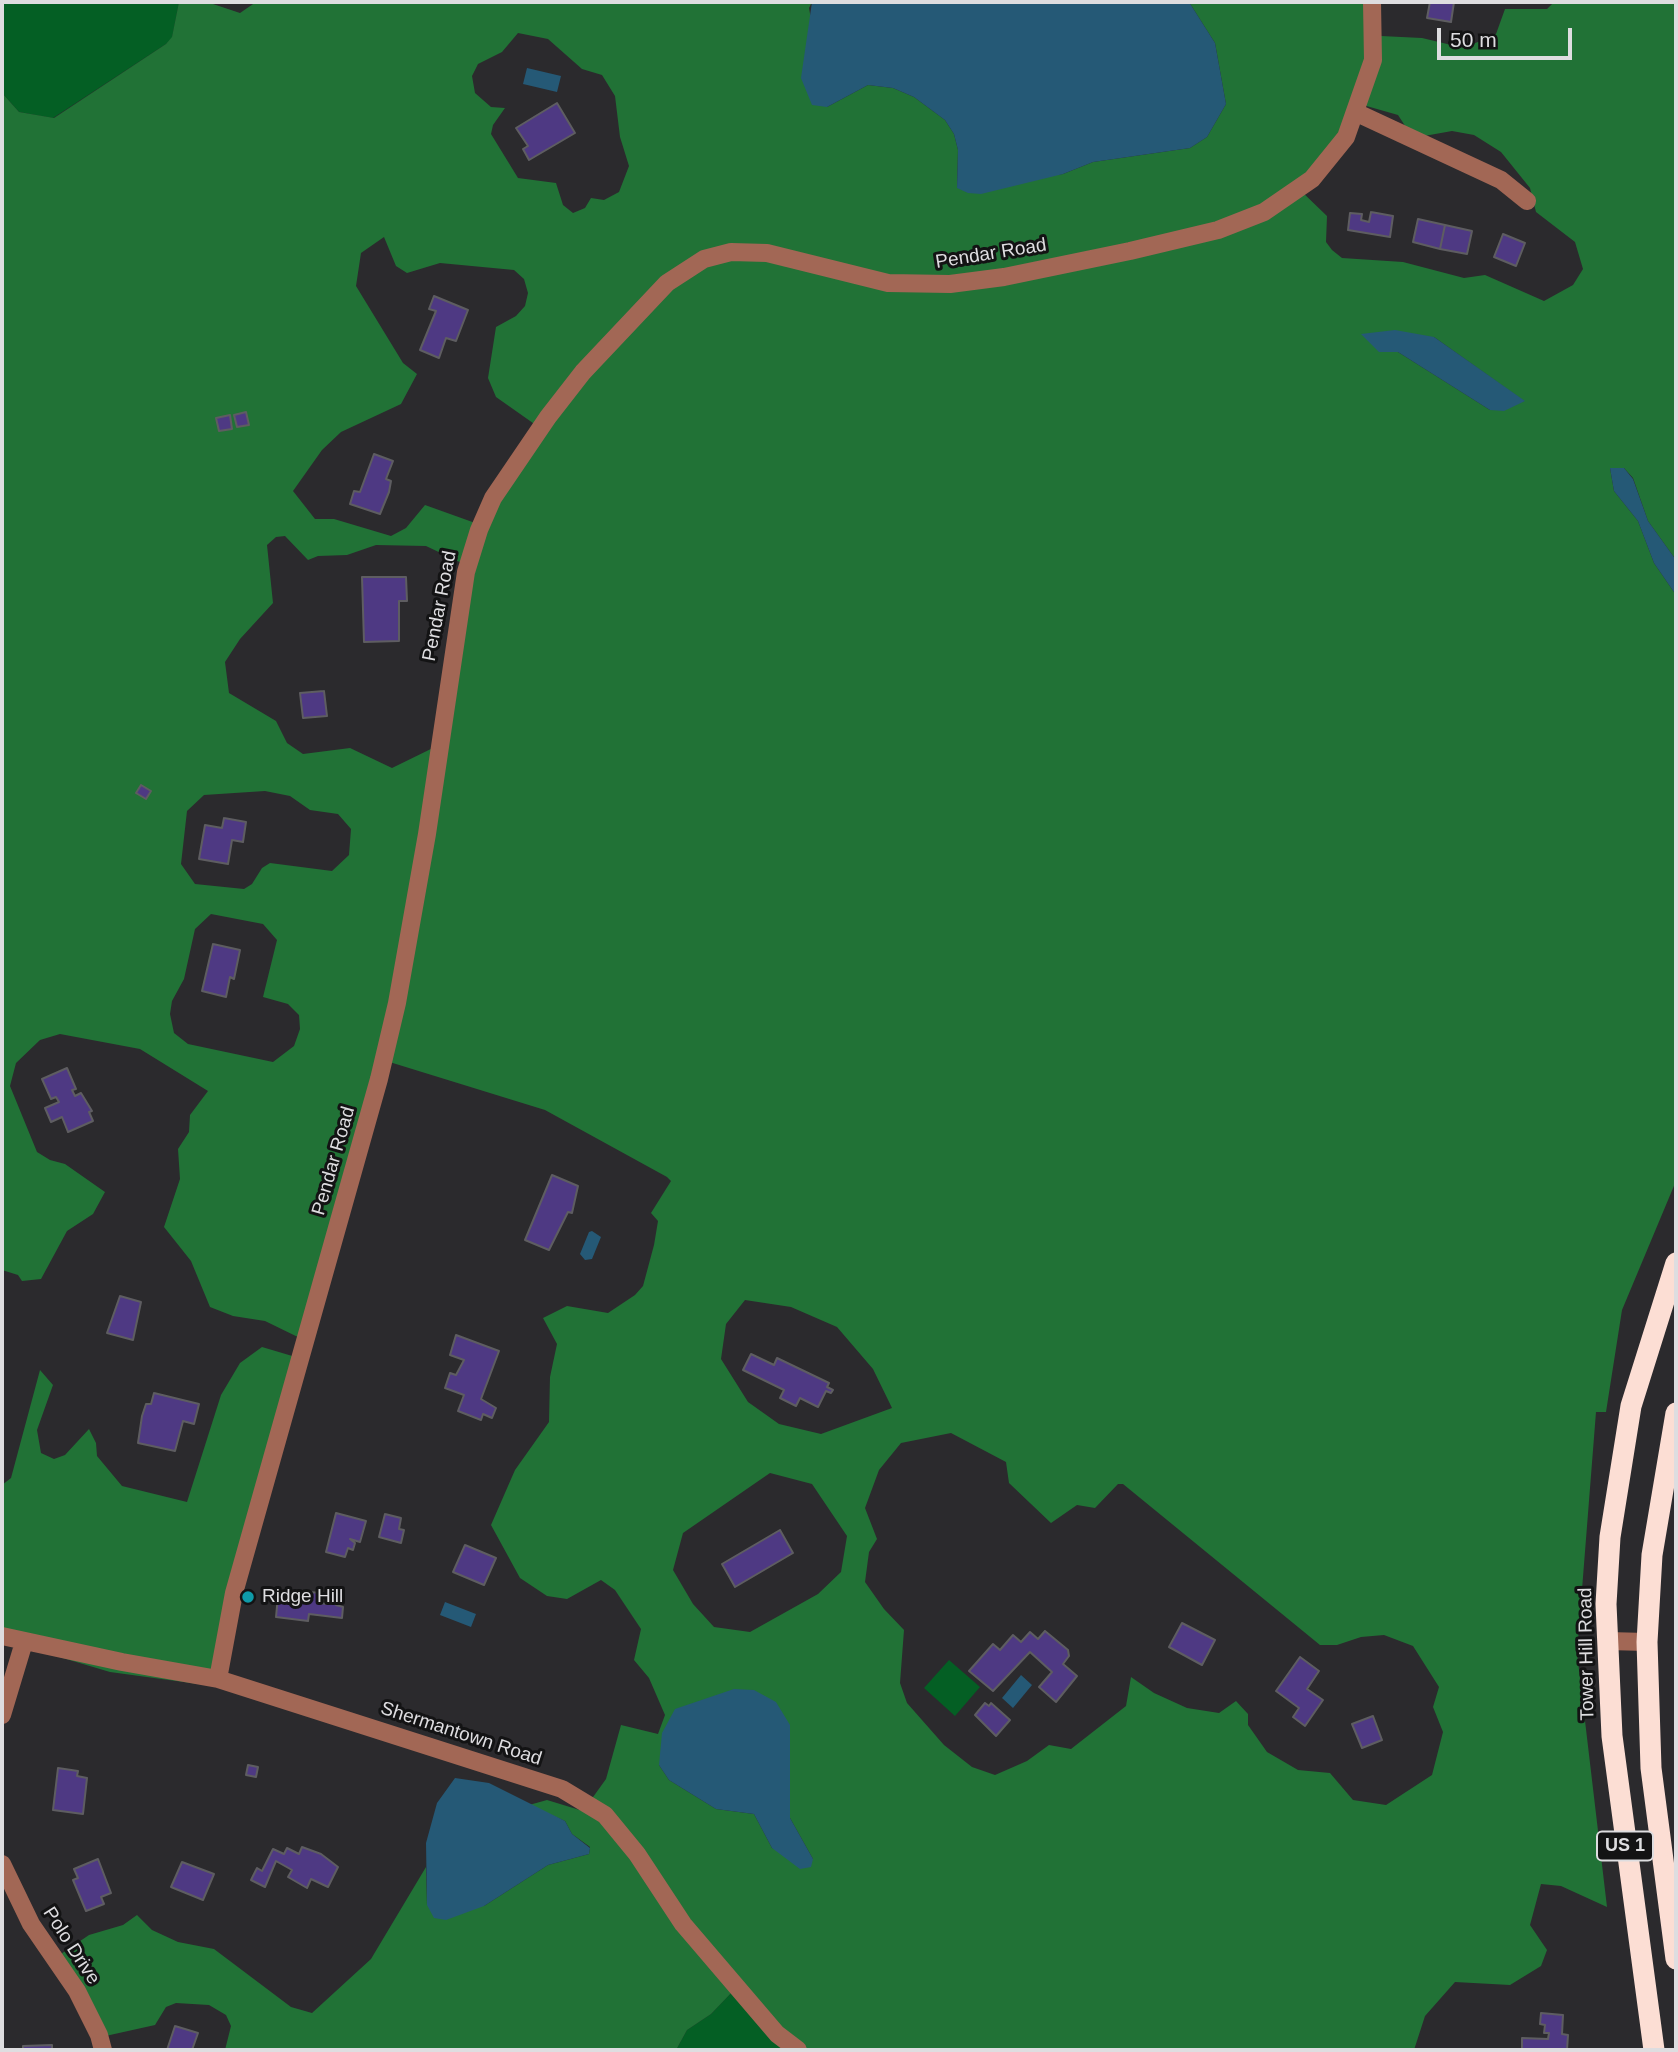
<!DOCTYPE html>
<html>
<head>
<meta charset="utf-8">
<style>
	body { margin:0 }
	#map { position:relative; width:1678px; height:2052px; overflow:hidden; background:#2b2a2d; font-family:Helvetica,sans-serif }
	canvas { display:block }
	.frame { position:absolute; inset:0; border:4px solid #dedde0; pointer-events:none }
	.scale { position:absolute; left:1437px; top:28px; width:135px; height:32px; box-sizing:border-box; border:4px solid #dedde0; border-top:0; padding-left:9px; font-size:21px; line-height:24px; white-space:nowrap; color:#dedde0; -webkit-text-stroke:5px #131314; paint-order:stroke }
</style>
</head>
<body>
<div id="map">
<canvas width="1678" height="2052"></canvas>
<div class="frame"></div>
<div class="scale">50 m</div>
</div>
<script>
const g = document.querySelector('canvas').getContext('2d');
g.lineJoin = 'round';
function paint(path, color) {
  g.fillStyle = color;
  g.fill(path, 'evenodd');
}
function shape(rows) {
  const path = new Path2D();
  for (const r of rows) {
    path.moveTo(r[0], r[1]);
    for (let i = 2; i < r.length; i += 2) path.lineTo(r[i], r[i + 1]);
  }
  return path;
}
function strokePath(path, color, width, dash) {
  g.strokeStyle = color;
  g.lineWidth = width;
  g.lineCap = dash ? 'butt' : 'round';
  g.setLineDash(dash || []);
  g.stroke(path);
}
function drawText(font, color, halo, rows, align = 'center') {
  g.font = font + ' Helvetica,sans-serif';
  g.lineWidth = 6;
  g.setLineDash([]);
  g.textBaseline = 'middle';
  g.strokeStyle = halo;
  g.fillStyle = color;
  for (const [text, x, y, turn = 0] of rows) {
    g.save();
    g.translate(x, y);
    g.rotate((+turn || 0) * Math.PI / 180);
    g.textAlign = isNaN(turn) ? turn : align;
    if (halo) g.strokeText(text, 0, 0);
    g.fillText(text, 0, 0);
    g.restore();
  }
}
const green = shape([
	[2,2,179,2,172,38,166,44,53,118,19,112,2,93],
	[949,1660,980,1687,955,1716,924,1688],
	[734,1990,800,2050,676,2050,687,2030,711,2014]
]);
const forest = shape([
	[179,2,207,2,240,13,256,2,812,2,809,8,827,107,868,85,893,88,914,97,945,120,954,134,958,150,957,188,1063,174,1093,162,1190,148,1207,137,1226,104,1215,43,1189,2,1373,2,1381,36,1422,38,1464,48,1496,34,1505,9,1547,9,1554,2,1676,2,1676,560,1648,521,1633,478,1624,468,1610,468,1614,491,1638,521,1654,563,1676,595,1676,1181,1622,1310,1606,1412,1596,1412,1577,1653,1607,1907,1561,1886,1541,1884,1530,1925,1547,1950,1541,1966,1510,1985,1455,1982,1425,2016,1414,2050,800,2050,734,1990,711,2014,687,2030,676,2050,225,2050,231,2026,226,2015,209,2005,176,2003,166,2007,155,2025,101,2037,58,1956,89,1935,123,1925,137,1915,152,1930,178,1942,214,1949,291,2007,312,2013,371,1959,426,1867,427,1905,484,1906,548,1865,589,1854,590,1847,572,1834,565,1821,529,1805,547,1800,583,1811,606,1779,621,1725,658,1734,665,1715,649,1678,634,1660,641,1629,615,1590,601,1580,567,1599,547,1596,520,1578,491,1525,515,1470,549,1422,550,1377,557,1344,543,1318,567,1306,608,1313,635,1295,643,1286,654,1245,658,1221,651,1213,671,1181,667,1177,545,1110,383,1060,304,1340,265,1321,233,1316,210,1307,191,1261,164,1227,180,1179,178,1149,189,1132,190,1115,208,1091,140,1049,60,1034,40,1040,16,1063,10,1086,37,1152,50,1160,65,1164,105,1192,93,1214,67,1231,41,1279,22,1281,18,1275,2,1270,2,93,19,112,54,118,166,44,172,37],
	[518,33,548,39,582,69,602,75,615,96,620,137,629,166,619,192,604,200,591,198,585,208,573,213,563,205,556,183,518,178,491,134,493,125,505,108,491,107,475,93,472,76,478,64,502,52],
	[1363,105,1398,115,1413,138,1452,131,1474,135,1501,152,1530,188,1536,212,1575,242,1583,269,1573,285,1544,301,1485,275,1464,278,1403,262,1342,258,1332,250,1326,242,1327,216,1300,190],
	[384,237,396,266,407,273,440,263,514,270,524,279,528,293,525,306,516,316,496,327,488,378,496,397,540,428,478,524,425,505,406,528,391,536,334,519,315,519,293,491,322,450,341,432,401,404,417,374,403,363,356,286,361,253],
	[1434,337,1524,401,1490,410,1398,352],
	[285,536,308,560,318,556,347,555,376,545,426,546,466,565,439,745,392,768,350,748,303,754,287,743,276,721,229,693,225,662,240,639,273,603,267,545,276,537],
	[265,791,290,796,310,810,338,814,351,829,349,855,332,871,270,863,262,868,252,884,244,889,195,884,181,864,187,811,204,795],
	[211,914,263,924,277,940,263,997,288,1004,299,1015,300,1029,294,1046,273,1062,188,1044,174,1033,170,1014,172,1001,184,979,195,929],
	[745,1300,791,1307,837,1327,873,1369,892,1408,821,1434,779,1424,748,1402,721,1359,726,1324],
	[951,1433,1006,1462,1009,1483,1051,1523,1077,1505,1095,1508,1118,1484,1123,1484,1320,1645,1337,1645,1361,1637,1384,1635,1413,1646,1439,1687,1433,1707,1443,1732,1432,1775,1386,1805,1353,1800,1330,1773,1298,1770,1267,1752,1248,1725,1248,1714,1236,1701,1219,1713,1187,1708,1154,1693,1131,1677,1126,1706,1071,1749,1049,1745,1027,1761,995,1775,972,1767,944,1745,907,1703,900,1683,904,1630,884,1609,865,1582,869,1552,877,1539,865,1508,879,1470,901,1443],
	[770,1473,812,1484,847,1536,841,1572,818,1594,750,1632,714,1627,693,1604,673,1570,683,1533],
	[659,1765,789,1803,790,1818,813,1859,772,1848,754,1814,716,1809,669,1780],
	[262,1347,299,1358,213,1686,110,1672,2,1640,2,1485,11,1478,40,1370,53,1385,37,1430,41,1453,54,1459,65,1455,89,1429,96,1443,97,1456,122,1486,187,1502,221,1395,240,1363]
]);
const water = shape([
	[812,2,1189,2,1215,43,1226,104,1207,137,1190,148,1093,162,1063,174,981,194,968,193,957,188,958,150,954,134,945,120,914,97,893,88,868,85,827,107,812,105,801,78],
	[527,68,561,76,557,92,523,84],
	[1395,330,1434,337,1525,401,1504,411,1490,410,1398,352,1379,352,1361,334],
	[1610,468,1624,468,1633,479,1648,521,1676,560,1676,595,1654,563,1638,521,1614,491],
	[592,1231,601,1237,592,1259,585,1260,580,1254,589,1232],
	[445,1602,476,1614,471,1627,440,1615],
	[1021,1675,1032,1685,1013,1708,1002,1698],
	[734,1689,754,1690,776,1702,790,1725,790,1818,813,1859,811,1867,800,1869,772,1848,754,1814,716,1809,669,1780,659,1765,662,1733,675,1709],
	[455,1778,489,1783,565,1821,572,1834,590,1848,589,1854,548,1865,484,1906,446,1920,434,1918,427,1905,426,1843,437,1803]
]);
const building = shape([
	[1430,2,1454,2,1451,22,1427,18,1430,2],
	[557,103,575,133,529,160,523,149,528,146,516,128,557,103],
	[1371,212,1393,216,1390,237,1348,230,1350,213,1362,214,1361,220,1369,222,1371,212],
	[1418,219,1445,225,1440,249,1413,242,1418,219],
	[1445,225,1472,231,1467,254,1440,249,1445,225],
	[1503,234,1525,243,1516,266,1494,257,1503,234],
	[434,296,468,310,456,341,446,338,439,358,420,350,436,311,429,309,434,296],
	[246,412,249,425,237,427,234,415,246,412],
	[230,415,232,429,219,431,216,418,230,415],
	[374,454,393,461,386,479,391,481,389,492,380,514,350,504,354,491,360,492,374,454],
	[362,577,406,577,407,601,399,601,399,641,364,642,362,577],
	[324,691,327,716,303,718,300,693,324,691],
	[141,785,151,791,146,799,136,793,141,785],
	[224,818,246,822,243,842,232,840,228,864,199,859,205,825,222,828,224,818],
	[213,944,240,950,234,979,230,977,226,997,202,991,213,944],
	[67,1068,76,1089,72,1090,75,1096,81,1093,92,1111,89,1112,93,1121,68,1132,62,1117,51,1122,45,1108,59,1102,56,1097,51,1099,42,1079,67,1068],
	[552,1175,578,1186,572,1213,568,1212,549,1250,525,1240,552,1175],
	[120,1296,141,1302,133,1340,107,1333,120,1296],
	[456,1335,499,1351,481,1399,496,1408,492,1418,483,1414,481,1420,458,1411,464,1395,445,1388,450,1373,456,1375,464,1360,450,1355,456,1335],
	[751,1354,774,1365,777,1358,829,1383,827,1387,833,1390,831,1393,826,1391,818,1407,800,1398,796,1406,780,1398,784,1390,743,1370,751,1354],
	[154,1393,199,1404,194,1424,183,1421,175,1451,138,1443,142,1416,146,1404,151,1404,154,1393],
	[336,1513,366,1521,360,1542,350,1539,355,1543,353,1550,348,1548,345,1557,326,1552,336,1513],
	[385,1514,401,1518,399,1529,404,1530,401,1543,379,1537,385,1514],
	[780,1530,793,1553,735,1587,722,1564,780,1530],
	[465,1545,496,1558,484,1585,453,1572,465,1545],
	[310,1592,320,1593,318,1603,328,1604,329,1599,337,1601,336,1605,343,1607,342,1618,309,1614,308,1621,276,1617,278,1596,282,1596,283,1593,309,1596,310,1592],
	[1182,1623,1215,1640,1202,1665,1169,1647,1182,1623],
	[1045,1631,1068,1650,1069,1656,1063,1664,1077,1676,1056,1702,1039,1687,1052,1672,1030,1652,993,1691,969,1671,993,1644,1000,1650,1013,1635,1021,1642,1030,1632,1038,1639,1045,1631],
	[1300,1657,1319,1671,1307,1689,1323,1700,1305,1726,1293,1717,1299,1708,1276,1691,1300,1657],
	[985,1703,989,1706,991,1703,1010,1720,996,1736,975,1715,985,1703],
	[1373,1716,1382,1740,1362,1748,1352,1724,1373,1716],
	[248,1765,258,1767,256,1777,246,1775,248,1765],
	[58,1768,78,1771,77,1776,87,1778,83,1814,53,1810,58,1768],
	[302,1847,321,1854,338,1867,328,1887,311,1879,307,1888,288,1877,292,1870,276,1861,265,1887,251,1880,257,1868,262,1871,273,1849,284,1854,287,1848,299,1854,302,1847],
	[98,1859,111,1893,101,1897,104,1904,86,1911,73,1880,78,1878,74,1869,98,1859],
	[182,1862,214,1874,203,1900,171,1887,182,1862],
	[1541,2013,1563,2015,1562,2034,1568,2035,1567,2050,1522,2050,1522,2038,1548,2039,1549,2033,1544,2033,1545,2025,1540,2024,1541,2013],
	[175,2026,198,2033,192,2050,167,2050,175,2026],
	[52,2045,52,2050,23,2050,23,2046,52,2045]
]);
const minor = shape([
	[1355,112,1501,180,1527,201],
	[2,1636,122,1662,218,1679,562,1789,605,1815,637,1854,683,1924,777,2034,798,2050],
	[1607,1641,1647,1642],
	[218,1679,234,1593,379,1079,397,1003,427,834,466,572,479,530,493,498,548,417,583,372,667,283,704,259,731,252,767,253,888,283,950,284,1004,277,1130,251,1218,230,1264,212,1312,179,1346,137,1373,60,1372,2],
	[2,1715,24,1642],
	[2,1864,31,1924,77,1991,99,2035,103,2050]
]);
const highway = shape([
	[1676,1413,1652,1555,1647,1642,1651,1768,1676,1959],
	[1654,2050,1612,1736,1606,1604,1610,1537,1631,1406,1676,1263]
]);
const markers = [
	[248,1597,7,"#0f9aa8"]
];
const shields = [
	[1625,1846,56]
];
const shieldNames = [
	["US 1",1625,1846]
];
const streetNames = [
	["Pendar Road",991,254,-9],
	["Pendar Road",440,606,-79],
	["Pendar Road",334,1161,-74],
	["Tower Hill Road",1587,1654,-91],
	["Shermantown Road",461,1734,18],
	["Polo Drive",71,1946,57]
];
const poiNames = [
	["Ridge Hill",262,1597]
];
paint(green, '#045f24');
paint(forest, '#217236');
paint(water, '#255976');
paint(building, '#4e3983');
strokePath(building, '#5e5d61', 2);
strokePath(minor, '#a26755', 18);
strokePath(highway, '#fcded4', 21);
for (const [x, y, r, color] of markers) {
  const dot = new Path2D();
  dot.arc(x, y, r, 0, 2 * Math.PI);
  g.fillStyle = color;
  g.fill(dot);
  strokePath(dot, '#131314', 2.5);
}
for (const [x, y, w] of shields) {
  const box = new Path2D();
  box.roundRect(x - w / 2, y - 14.5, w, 29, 5);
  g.fillStyle = '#131314';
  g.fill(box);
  strokePath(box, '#dedde0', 2);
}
drawText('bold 18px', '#dedde0', null, shieldNames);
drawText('19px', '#dedde0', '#131314', streetNames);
drawText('19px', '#dedde0', '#131314', poiNames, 'left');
</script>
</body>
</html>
